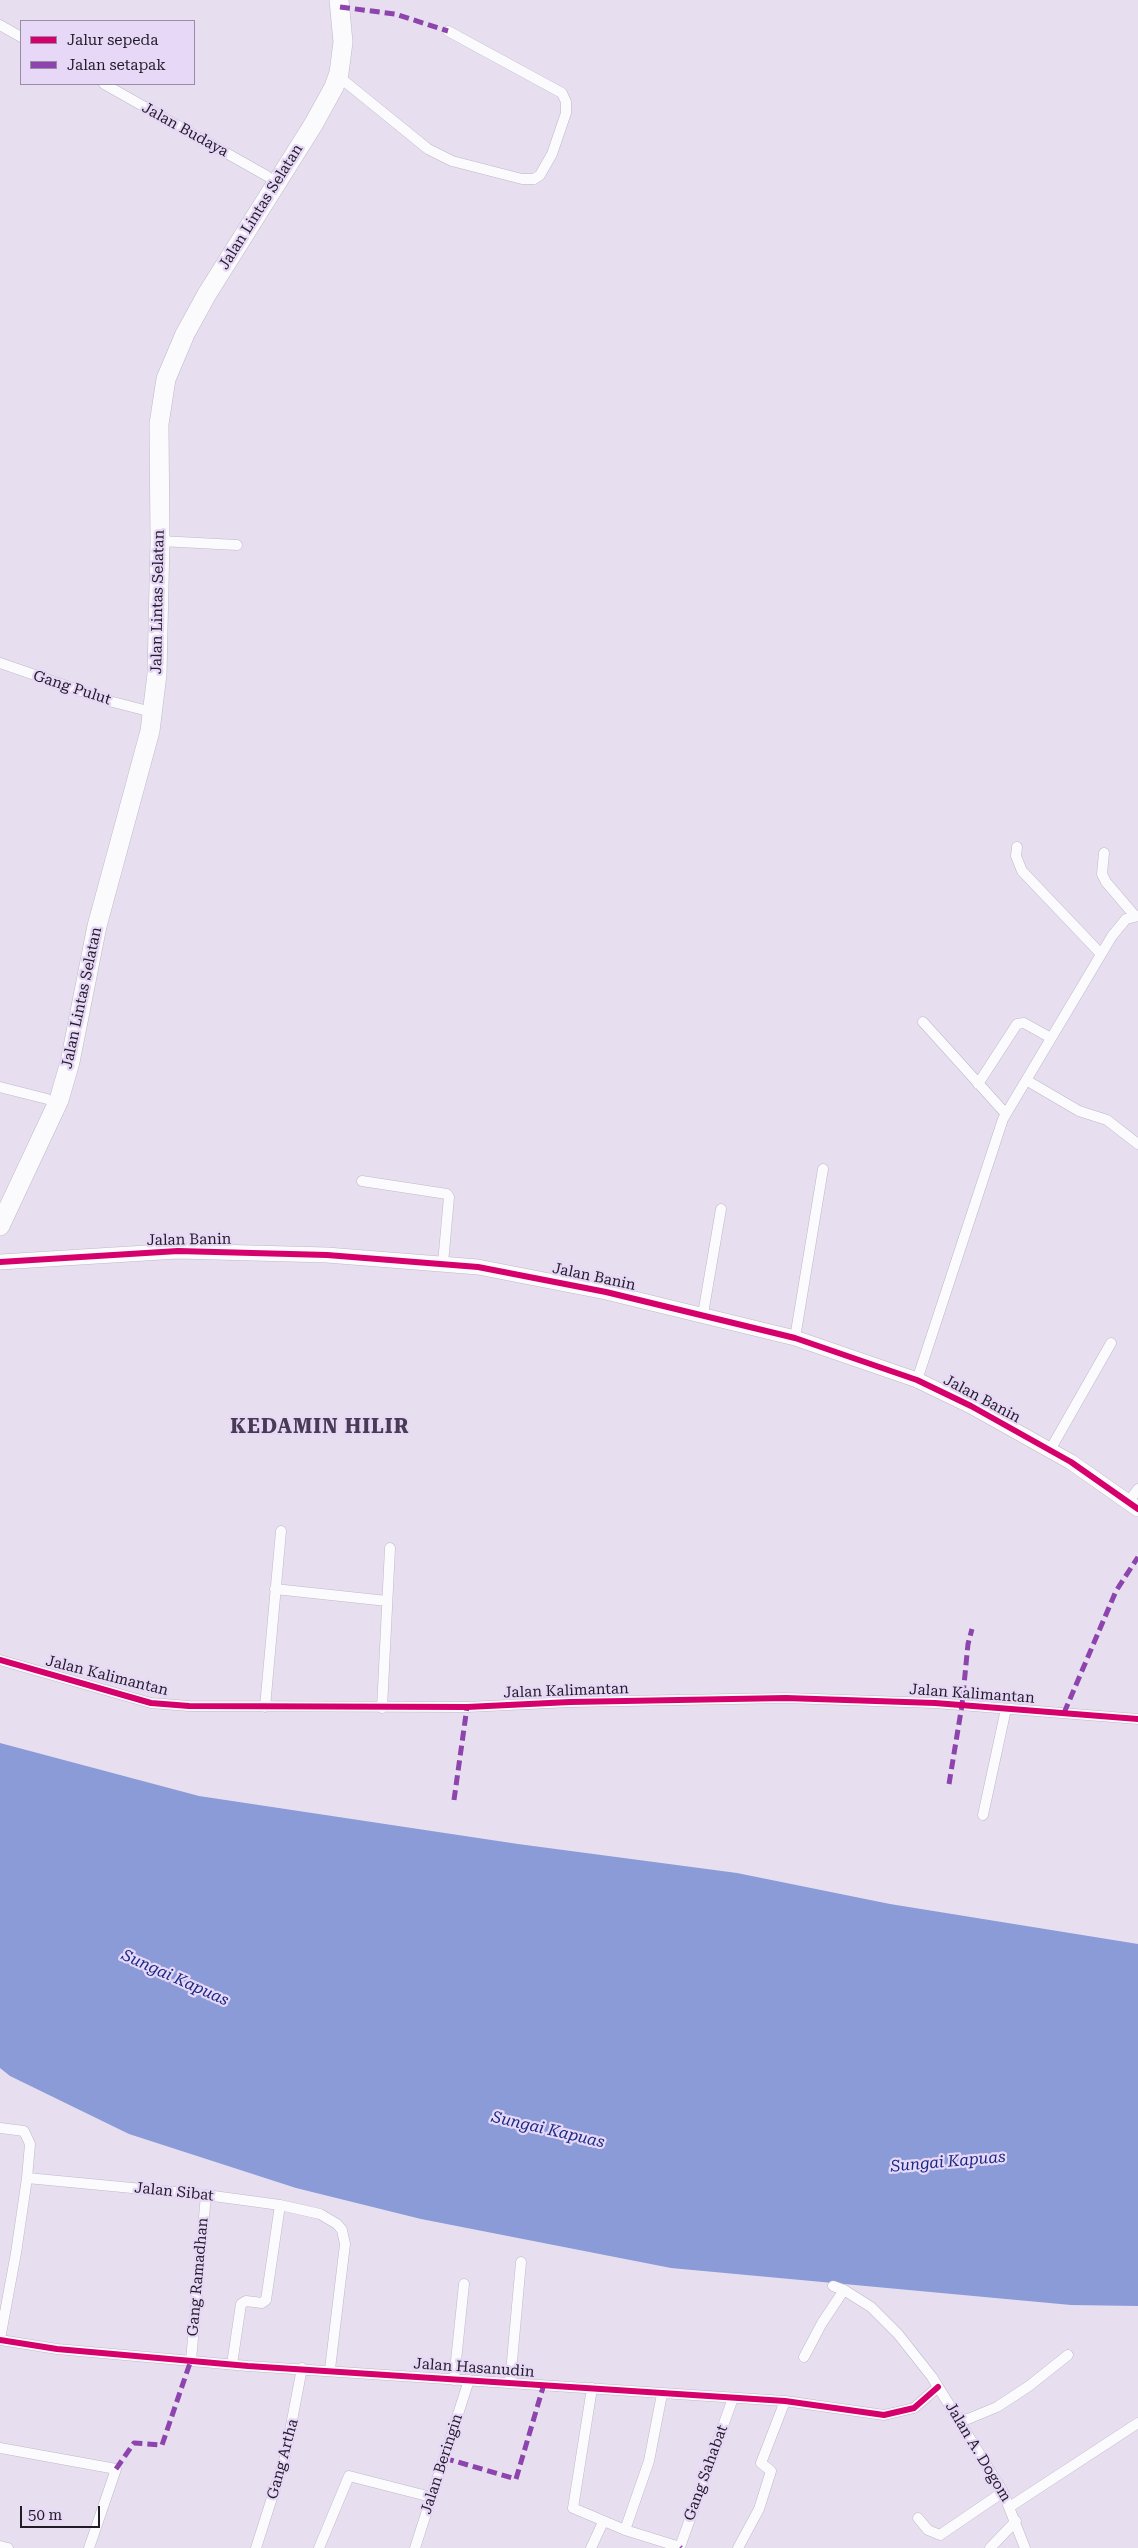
<!DOCTYPE html>
<html>
<head>
<meta charset="utf-8">
<style>
	body { margin:0 }
	#map { position:relative; width:1138px; height:2548px; overflow:hidden; background:#e7dff0; font-family:"Roboto Serif",serif }
	canvas { display:block }
	.legend { position:absolute; left:20px; top:20px; width:175px; height:65px; box-sizing:border-box; background:#e7d8f7; border:1px solid #988da4; margin:0; padding:6px 9px; list-style:none; font-size:15px; color:#211c27 }
	.legend li { display:flex; align-items:center; gap:10px; height:25px }
	.legend b { width:25px; border:1px solid #988da4 }
	.scale { position:absolute; left:20px; top:2506px; width:80px; height:22px; box-sizing:border-box; border:2px solid #211c27; border-top:0; padding-left:6px; font-size:15px; line-height:18px; white-space:nowrap; color:#211c27; -webkit-text-stroke:4px #e7d8f7; paint-order:stroke }
</style>
</head>
<body>
<div id="map">
<canvas width="1138" height="2548"></canvas>
<ul class="legend">
<li><b style="height:6px;background:#d6006c"></b>Jalur sepeda</li>
<li><b style="height:6px;background:#8e44ad"></b>Jalan setapak</li>
</ul>
<div class="scale">50 m</div>
</div>
<script>
const g = document.querySelector('canvas').getContext('2d');
g.lineJoin = 'round';
function paint(path, color) {
  g.fillStyle = color;
  g.fill(path, 'evenodd');
}
function shape(rows) {
  const path = new Path2D();
  for (const r of rows) {
    path.moveTo(r[0], r[1]);
    for (let i = 2; i < r.length; i += 2) path.lineTo(r[i], r[i + 1]);
  }
  return path;
}
function strokePath(path, color, width, dash) {
  g.strokeStyle = color;
  g.lineWidth = width;
  g.lineCap = dash ? 'butt' : 'round';
  g.setLineDash(dash || []);
  g.stroke(path);
}
function drawText(font, color, halo, rows, align = 'center') {
  g.font = font + ' "Roboto Serif",serif';
  g.lineWidth = 4.5;
  g.setLineDash([]);
  g.textBaseline = 'middle';
  g.strokeStyle = halo;
  g.fillStyle = color;
  for (const [text, x, y, turn = 0] of rows) {
    g.save();
    g.translate(x, y);
    g.rotate((+turn || 0) * Math.PI / 180);
    g.textAlign = isNaN(turn) ? turn : align;
    if (halo) g.strokeText(text, 0, 0);
    g.fillText(text, 0, 0);
    g.restore();
  }
}
const water = shape([
	[0,1743,199,1796,518,1844,737,1873,890,1904,1138,1944,1138,2306,1071,2305,671,2268,421,2219,296,2188,129,2134,10,2076,0,2068]
]);
const street = shape([
	[0,25,21,37],
	[338,76,428,149,452,161,522,179,534,179,540,175,552,154,566,113,566,102,562,93,448,31],
	[104,84,267,176],
	[160,541,237,545],
	[0,663,113,702,144,710],
	[1017,847,1016,856,1022,871,1101,954],
	[1104,853,1102,874,1106,882,1135,916],
	[923,1022,1006,1114],
	[1026,1080,1079,1111,1107,1120,1138,1144],
	[978,1084,1017,1024,1024,1023,1051,1038],
	[0,1087,47,1099],
	[362,1181,447,1194,449,1197,443,1263],
	[703,1314,721,1209],
	[795,1338,823,1169],
	[917,1380,1003,1119,1112,936,1126,919,1138,916],
	[1050,1450,1111,1343],
	[1129,1501,1138,1489],
	[275,1589,387,1601],
	[0,1660,151,1703,189,1706,467,1707,570,1702,786,1698,935,1703,1138,1719],
	[265,1707,281,1531],
	[382,1708,390,1548],
	[983,1815,1006,1709],
	[0,2128,24,2131,30,2144,27,2178,16,2253,0,2339],
	[27,2178,206,2195,280,2205,320,2214,337,2224,342,2230,345,2244,330,2369],
	[833,2286,844,2290,871,2307,898,2334,932,2377,1003,2492,1025,2548],
	[0,2340,57,2349,248,2366,785,2401,884,2415,914,2408,938,2387],
	[804,2357,822,2323,844,2290],
	[191,2360,206,2195],
	[232,2364,241,2304,246,2301,262,2303,266,2300,280,2205],
	[454,2380,464,2284],
	[510,2383,521,2262],
	[592,2388,573,2508,625,2530,680,2547,733,2398],
	[959,2418,968,2419,997,2407,1029,2386,1068,2355],
	[0,2448,116,2469,89,2548],
	[1011,2506,1138,2423],
	[918,2518,928,2530,940,2535,1003,2492],
	[625,2530,649,2461,662,2394],
	[0,2546,8,2548],
	[256,2548,285,2457,302,2368],
	[319,2548,349,2476,431,2497],
	[415,2548,469,2380],
	[591,2548,603,2522],
	[738,2548,759,2509,771,2471,761,2463,785,2401],
	[990,2548,1016,2521]
]);
const secondary = shape([
	[0,1262,178,1251,327,1255,478,1267,606,1292,795,1338,917,1380,971,1406,1071,1462,1138,1509]
]);
const highway = shape([
	[0,1226,59,1100,70,1062,97,926,150,731,157,674,160,541,159,424,166,379,185,334,207,294,313,125,334,87,339,73,343,42,339,0]
]);
const quiet = shape([
	[340,7,395,14,448,31],
	[1064,1713,1116,1591,1138,1557],
	[949,1784,962,1705,968,1644,972,1629],
	[454,1800,467,1707],
	[444,2458,516,2479,544,2384],
	[116,2469,134,2443,162,2445,191,2360],
	[680,2547,681,2548]
]);
const cycleway = shape([
	[0,1262,178,1251,327,1255,478,1267,606,1292,795,1338,917,1380,971,1406,1071,1462,1138,1509],
	[0,1660,151,1703,189,1706,467,1707,570,1702,786,1698,935,1703,1138,1719],
	[0,2340,57,2349,248,2366,785,2401,884,2415,914,2408,938,2387]
]);
const streetNames = [
	["Jalan Budaya",185,130,29],
	["Jalan Lintas Selatan",261,207,-58],
	["Jalan Lintas Selatan",158,602,-89],
	["Gang Pulut",72,688,18],
	["Jalan Lintas Selatan",82,998,-78],
	["Jalan Banin",189,1240,-1],
	["Jalan Banin",594,1277,12],
	["Jalan Banin",982,1399,28],
	["Jalan Kalimantan",107,1676,14],
	["Jalan Kalimantan",566,1691,-2],
	["Jalan Kalimantan",972,1694,4],
	["Jalan Sibat",174,2192,6],
	["Gang Ramadhan",198,2277,-85],
	["Jalan Hasanudin",474,2368,4],
	["Jalan A. Dogom",978,2452,59],
	["Gang Artha",283,2459,-75],
	["Jalan Beringin",442,2464,-72],
	["Gang Sahabat",706,2473,-70]
];
const waterNames = [
	["Sungai Kapuas",175,1978,24],
	["Sungai Kapuas",548,2130,13],
	["Sungai Kapuas",948,2162,-5]
];
const districtNames = [
	["KEDAMIN HILIR",320,1427]
];
paint(water, '#8a9bd8');
strokePath(street, '#beb8c6', 11);
strokePath(secondary, '#beb8c6', 16);
strokePath(highway, '#beb8c6', 20);
strokePath(street, '#fbfafd', 10);
strokePath(secondary, '#fbfafd', 15);
strokePath(highway, '#fbfafd', 19);
strokePath(quiet, '#8e44ad', 5, [10, 5]);
strokePath(cycleway, '#d6006c', 6);
drawText('15px', '#211c27', '#e7d8f7', streetNames);
drawText('italic 16px', '#172985', '#e7d8f7', waterNames);
g.letterSpacing = '1px';
drawText('bold 20px', '#483c55', '#e7d8f7', districtNames);
g.letterSpacing = '0px';
</script>
</body>
</html>
